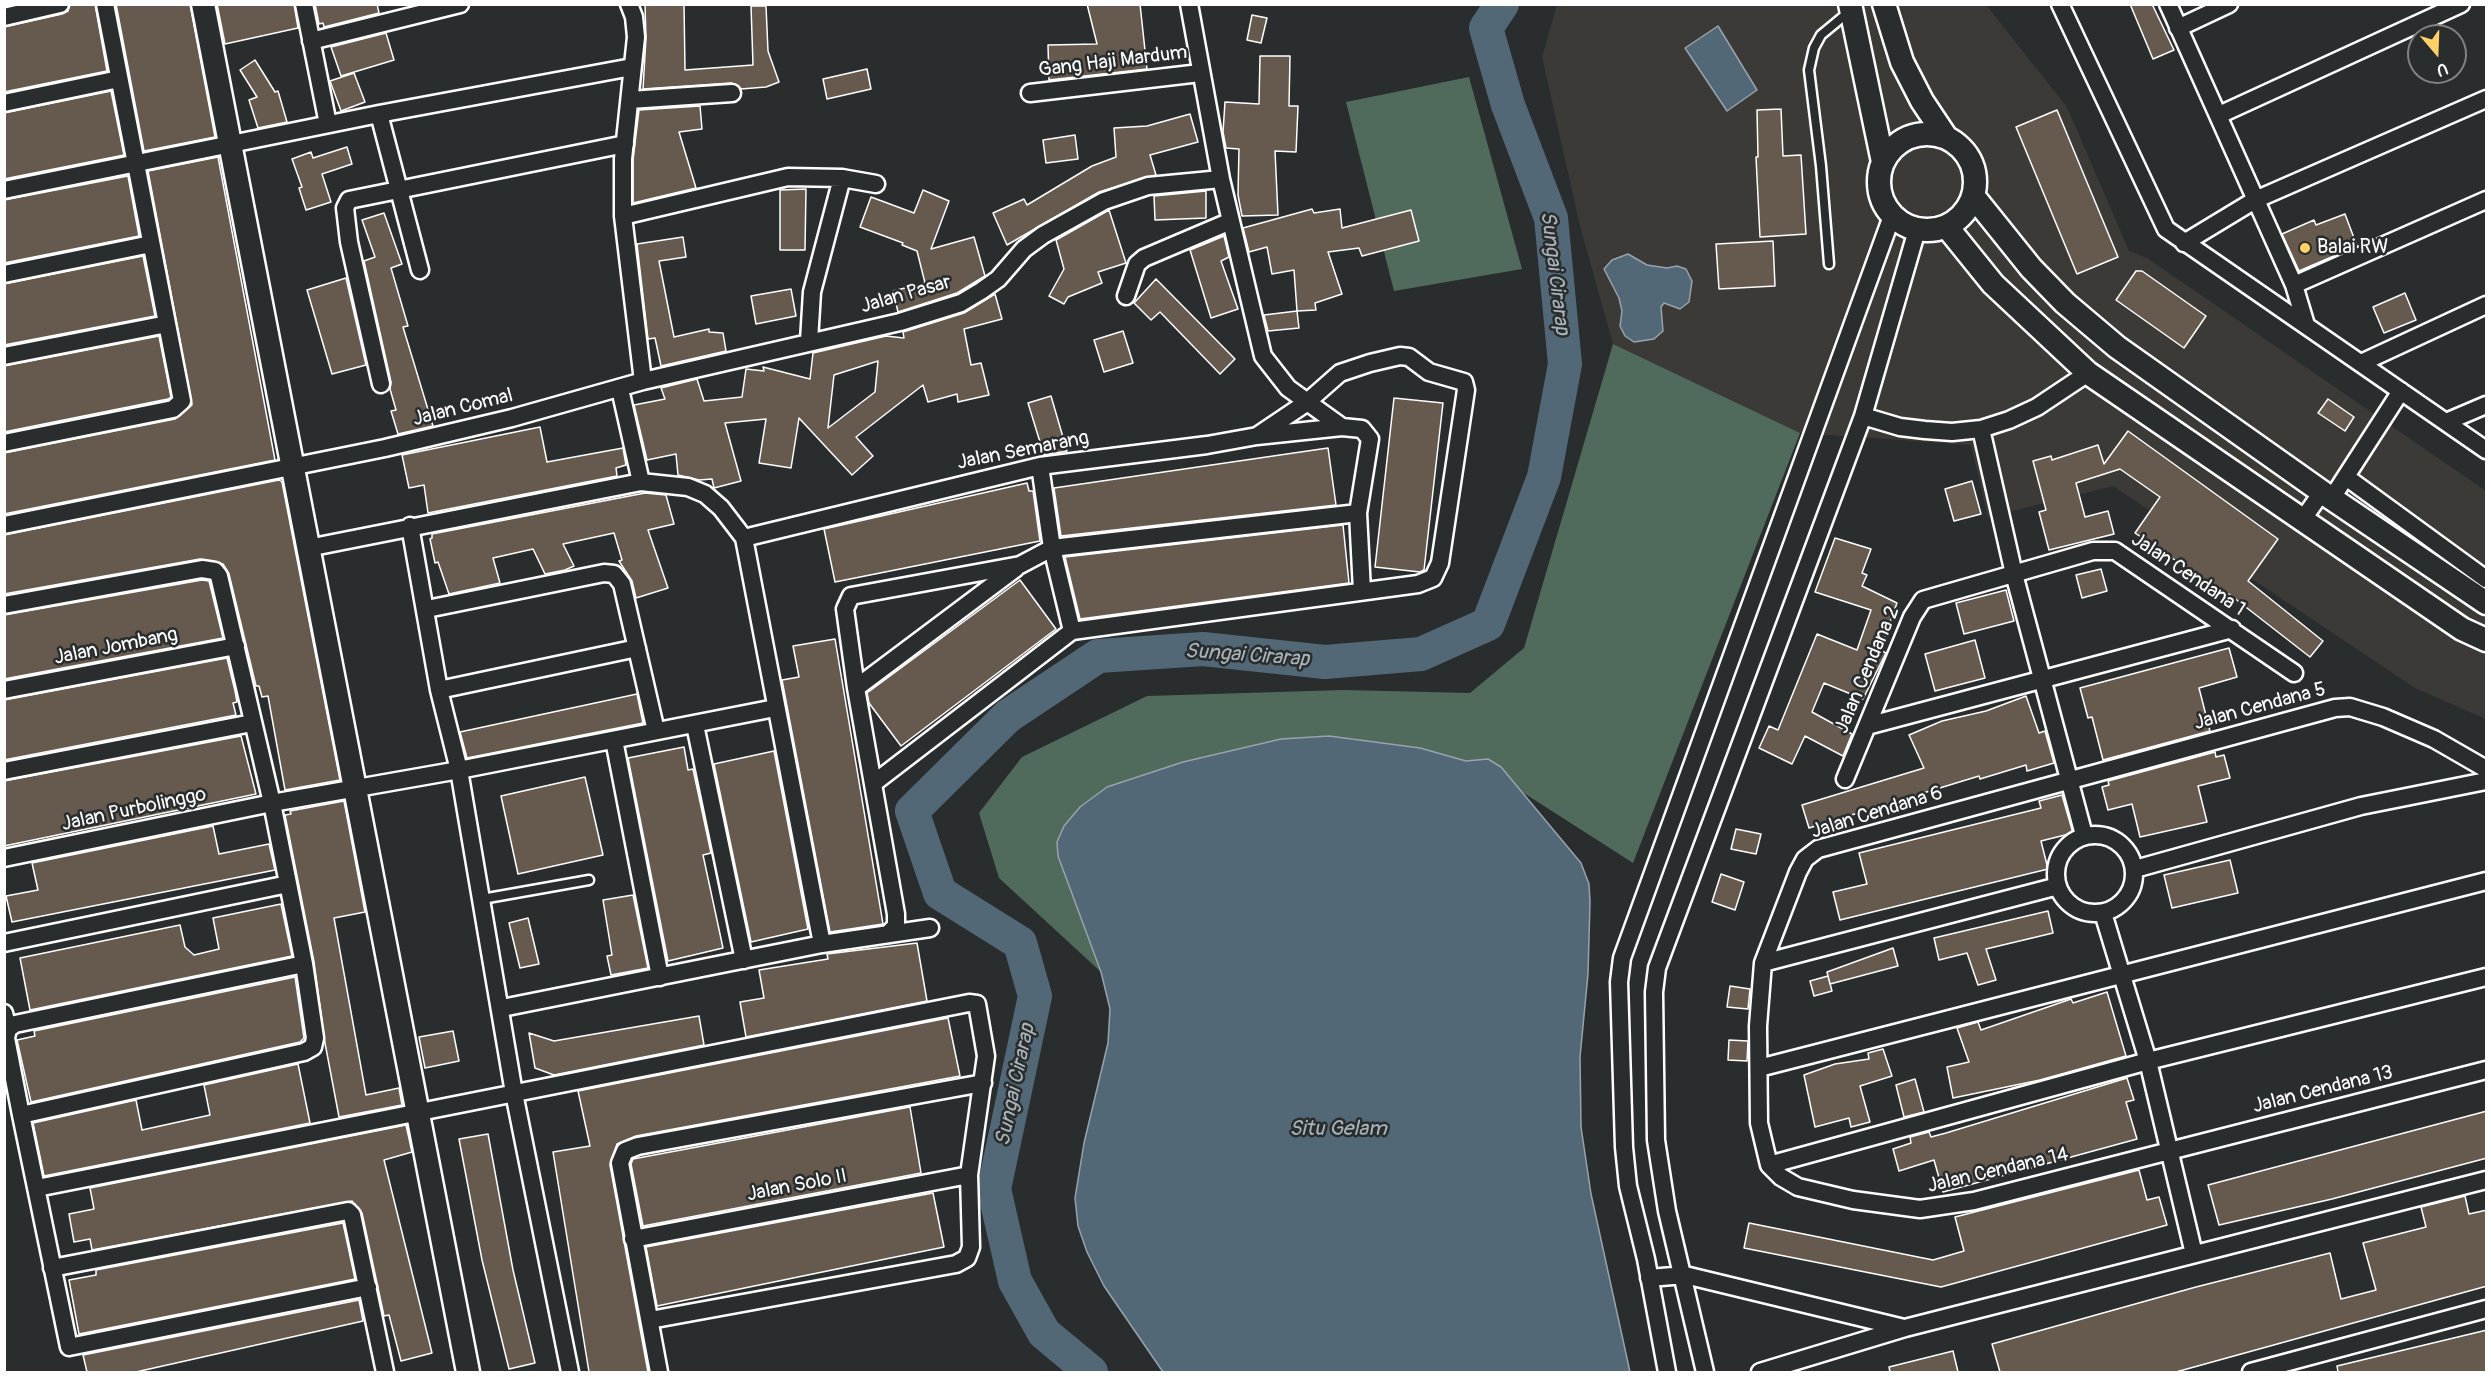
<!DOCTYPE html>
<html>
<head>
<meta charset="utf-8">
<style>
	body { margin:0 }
	#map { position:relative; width:2491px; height:1377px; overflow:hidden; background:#2a2d2e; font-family:Pangolin,sans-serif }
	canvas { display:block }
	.frame { position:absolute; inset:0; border:6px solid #fff; pointer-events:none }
	.north { position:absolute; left:2407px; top:24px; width:60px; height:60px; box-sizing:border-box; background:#2a2d2e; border:2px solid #7f8182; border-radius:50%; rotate:161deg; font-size:16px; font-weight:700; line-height:24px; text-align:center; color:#fff }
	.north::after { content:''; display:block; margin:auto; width:21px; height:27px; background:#ffd166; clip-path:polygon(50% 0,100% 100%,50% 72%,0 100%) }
</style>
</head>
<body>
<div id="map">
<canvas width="2491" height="1377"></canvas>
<div class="frame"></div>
<div class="north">U</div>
</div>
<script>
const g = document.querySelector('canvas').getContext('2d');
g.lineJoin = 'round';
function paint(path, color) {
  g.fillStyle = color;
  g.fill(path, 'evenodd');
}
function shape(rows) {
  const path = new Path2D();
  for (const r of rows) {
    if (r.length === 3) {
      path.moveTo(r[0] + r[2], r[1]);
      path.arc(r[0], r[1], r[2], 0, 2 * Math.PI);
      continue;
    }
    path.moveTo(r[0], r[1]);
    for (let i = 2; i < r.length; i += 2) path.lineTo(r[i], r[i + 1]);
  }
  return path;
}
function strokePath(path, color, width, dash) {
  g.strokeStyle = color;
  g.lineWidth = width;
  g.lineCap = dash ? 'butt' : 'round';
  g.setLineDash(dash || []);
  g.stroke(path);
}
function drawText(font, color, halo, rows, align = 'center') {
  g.font = font + ' Pangolin,sans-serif';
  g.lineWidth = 5;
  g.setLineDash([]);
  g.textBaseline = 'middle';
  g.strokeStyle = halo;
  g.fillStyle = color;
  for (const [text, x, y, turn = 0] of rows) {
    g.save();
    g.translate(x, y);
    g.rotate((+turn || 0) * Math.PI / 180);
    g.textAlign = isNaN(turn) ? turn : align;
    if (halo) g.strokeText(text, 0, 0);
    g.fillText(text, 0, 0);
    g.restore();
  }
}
const built = shape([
	[1557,5,1986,5,2067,107,2129,251,2147,258,2486,491,2486,719,2415,688,2113,486,1988,517,1971,445,1800,433,1613,344,1580,226,1542,57]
]);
const green = shape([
	[1469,77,1522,269,1394,291,1346,102],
	[1613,344,1800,433,1633,863,1516,788,1501,767,1488,759,1466,761,1420,748,1329,736,1281,739,1183,762,1107,787,1080,807,1064,826,1058,842,1067,880,1101,972,999,878,979,813,1022,757,1147,696,1343,690,1470,693,1524,648]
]);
const water = shape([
	[1718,26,1757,90,1727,111,1685,48,1718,26],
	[1628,254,1647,265,1667,268,1677,266,1686,269,1692,281,1689,302,1680,309,1664,303,1661,307,1663,331,1654,339,1634,342,1625,336,1620,326,1622,311,1619,298,1604,269,1612,260,1628,254],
	[1329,736,1420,748,1466,761,1488,759,1501,767,1581,863,1589,884,1590,902,1588,974,1580,1057,1581,1127,1591,1194,1630,1372,1163,1372,1104,1286,1087,1252,1078,1226,1075,1198,1084,1143,1108,1043,1110,1009,1101,972,1058,856,1057,842,1064,826,1080,807,1107,787,1183,762,1281,739,1329,736]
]);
const river = shape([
	[1091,1372,1044,1333,1015,1281,994,1189,1035,996,1020,943,940,893,912,811,1008,716,1098,656,1203,649,1325,662,1421,654,1488,624,1544,477,1565,364,1551,218,1508,105,1486,28,1502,4]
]);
const building = shape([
	[70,4,95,4,107,71,4,92,4,27,62,14,68,11,70,4],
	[116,4,190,4,215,137,144,151,116,4],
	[217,4,294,4,298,28,225,44,217,4],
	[315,4,377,4,379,13,324,27,323,23,319,24,315,4],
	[684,4,685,70,753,65,751,6,766,6,768,51,779,82,766,87,741,89,731,83,643,89,646,38,645,5,684,4],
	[1087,4,1140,4,1147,69,1049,80,1048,45,1097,44,1087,4],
	[2130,4,2152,4,2174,50,2153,59,2130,4],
	[1252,15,1267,18,1261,43,1247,40,1252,15],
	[386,33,394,60,341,76,331,47,386,33],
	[1260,56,1290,56,1289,106,1298,106,1296,152,1275,151,1278,215,1242,216,1238,195,1239,149,1226,148,1223,132,1225,102,1259,104,1260,56],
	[255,60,275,92,278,91,287,122,258,128,249,100,257,97,240,70,255,60],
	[867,69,871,89,827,99,823,79,867,69],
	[354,73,365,102,341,111,330,81,354,73],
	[111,91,124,155,4,179,4,113,111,91],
	[700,106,702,129,679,132,696,188,633,203,633,160,639,110,700,106],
	[1781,109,1783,156,1801,155,1806,234,1760,237,1756,157,1758,157,1757,110,1781,109],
	[2057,110,2118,257,2077,274,2016,127,2057,110],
	[1190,114,1198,142,1150,155,1156,175,1099,192,1007,245,993,213,1024,199,1027,205,1092,166,1116,157,1114,128,1147,126,1190,114],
	[1075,135,1078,159,1046,163,1043,140,1075,135],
	[347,147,352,164,322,174,331,202,306,210,299,188,302,187,292,159,311,152,313,158,347,147],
	[218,157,275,460,4,514,4,453,175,419,192,405,148,171,218,157],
	[128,176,139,236,4,263,4,200,128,176],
	[806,189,805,250,780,250,780,190,806,189],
	[923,190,949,201,931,249,974,237,985,276,957,293,898,312,893,291,925,283,917,251,902,245,903,243,860,227,871,197,914,213,923,190],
	[1206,191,1206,218,1155,220,1154,196,1206,191],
	[1312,209,1314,213,1340,209,1342,228,1411,210,1419,241,1362,256,1359,248,1328,252,1342,294,1315,303,1316,310,1297,311,1294,270,1272,274,1267,247,1249,252,1243,228,1312,209],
	[1109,210,1126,263,1098,272,1102,283,1068,297,1064,304,1049,296,1064,269,1056,240,1109,210],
	[384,213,402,264,391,268,408,326,403,327,433,426,398,434,391,411,396,410,390,389,391,382,364,261,375,257,362,220,384,213],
	[2345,214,2357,246,2299,271,2282,234,2314,220,2316,225,2345,214],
	[1224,236,1229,257,1221,261,1238,309,1211,318,1190,250,1224,236],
	[683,237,686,257,659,261,674,337,709,329,709,332,723,333,726,351,661,366,655,338,648,339,637,244,683,237],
	[1773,241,1775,286,1719,289,1716,244,1773,241],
	[143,256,155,316,4,345,4,284,143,256],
	[2136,271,2142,271,2206,316,2184,348,2116,300,2136,271],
	[346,278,366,365,332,374,307,290,346,278],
	[1156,279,1235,359,1220,374,1160,312,1151,320,1134,303,1156,279],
	[791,289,796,316,756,324,751,296,791,289],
	[2405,293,2416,320,2384,333,2373,307,2405,293],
	[995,294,1002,319,964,329,971,365,981,363,989,395,958,402,957,394,928,402,923,385,856,437,873,456,852,475,799,418,791,468,759,463,766,419,725,423,741,481,714,488,712,479,699,480,678,475,676,454,647,460,634,405,665,399,661,388,697,379,704,401,742,397,746,369,764,371,763,367,810,379,813,353,886,336,904,338,903,332,964,313,995,294],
	[878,361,875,392,828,428,834,375,878,361],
	[1297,311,1299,328,1268,331,1264,315,1297,311],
	[1123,331,1133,363,1104,372,1094,340,1123,331],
	[159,336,171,397,168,399,4,432,4,366,159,336],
	[1051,396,1067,451,1044,455,1028,403,1051,396],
	[1394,398,1443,403,1424,570,1420,572,1375,567,1394,398],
	[2328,399,2354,417,2345,431,2318,413,2328,399],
	[540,427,547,462,623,448,626,465,616,468,617,476,428,513,424,485,409,488,402,455,540,427],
	[2128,431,2278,539,2248,581,2323,641,2310,657,2229,594,2228,596,2135,533,2160,497,2120,469,2076,483,2085,517,2108,511,2114,534,2049,550,2039,512,2046,510,2033,461,2051,456,2052,460,2098,445,2104,464,2128,431],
	[1328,448,1336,505,1061,536,1054,488,1328,448],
	[279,480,282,482,340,780,285,790,268,696,262,697,259,686,256,686,229,574,223,564,200,559,4,594,4,535,279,480],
	[1972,481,1981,514,1954,521,1945,489,1972,481],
	[1027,483,1029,491,1033,491,1040,541,835,582,824,529,1027,483],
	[645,493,666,495,674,524,648,530,668,588,636,598,632,581,619,561,622,560,614,533,563,544,574,566,565,570,545,574,533,549,493,558,500,583,449,594,438,562,435,563,430,539,432,538,432,534,645,493],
	[1343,525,1349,583,1080,619,1065,557,1343,525],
	[1835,538,1871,549,1862,573,1867,575,1862,586,1897,603,1880,650,1886,653,1863,699,1824,683,1812,712,1852,734,1843,756,1805,736,1792,764,1759,748,1769,726,1778,730,1817,634,1857,650,1871,610,1815,592,1835,538],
	[2101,569,2107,591,2082,598,2076,575,2101,569],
	[202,580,209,581,223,638,4,679,4,615,202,580],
	[1020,580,1056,629,901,746,869,703,867,693,1020,580],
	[2006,590,2014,621,1964,634,1956,603,2006,590],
	[835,639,883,924,830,932,782,680,799,677,793,646,835,639],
	[1975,640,1985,678,1935,691,1925,654,1975,640],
	[2229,648,2237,677,2199,688,2210,731,2103,760,2092,717,2088,718,2080,688,2229,648],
	[227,658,235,691,237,702,233,703,236,715,4,760,4,700,227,658],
	[637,694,643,723,467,758,460,732,637,694],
	[2026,696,2039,733,2045,731,2054,763,2027,771,2026,765,1980,779,1979,776,1809,828,1802,805,1924,768,1909,735,1942,721,1986,711,2026,696],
	[241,736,256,794,4,846,4,781,241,736],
	[684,747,688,770,693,769,711,853,703,855,723,948,668,961,628,758,684,747],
	[774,751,808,929,751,942,714,764,774,751],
	[2215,752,2216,757,2224,755,2230,778,2198,786,2207,822,2140,837,2132,804,2108,810,2102,787,2109,785,2108,781,2215,752],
	[585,777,603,855,518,874,501,796,585,777],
	[2062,795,2073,833,2041,841,2048,869,1840,920,1833,892,1867,884,1859,853,2041,808,2039,801,2062,795],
	[344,801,365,912,334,918,366,1095,399,1088,402,1105,339,1117,325,1043,314,962,285,815,291,814,290,811,344,801],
	[213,826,219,854,269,844,275,870,12,922,6,896,38,890,32,863,213,826],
	[1736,829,1761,834,1756,854,1731,849,1736,829],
	[2230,860,2238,893,2172,908,2164,875,2230,860],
	[1721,874,1744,882,1735,910,1712,902,1721,874],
	[633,895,648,968,611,975,607,956,612,955,603,900,633,895],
	[281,904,292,956,30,1010,20,958,180,925,185,947,194,955,219,949,213,918,281,904],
	[2048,911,2053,933,1986,949,1996,980,1978,985,1967,953,1939,960,1934,938,2048,911],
	[528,918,539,964,520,968,509,923,528,918],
	[917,943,927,1001,746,1037,740,1002,764,998,759,970,828,959,827,954,917,943],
	[1893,948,1898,966,1830,984,1827,972,1893,948],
	[1828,976,1832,991,1814,996,1810,981,1828,976],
	[295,977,304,1038,300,1042,31,1102,17,1040,35,1036,34,1031,295,977],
	[1730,986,1750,989,1748,1009,1727,1007,1730,986],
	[2107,992,2126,1056,2040,1080,1953,1098,1947,1067,1969,1062,1957,1028,1978,1022,1981,1030,2071,999,2073,1003,2107,992],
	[699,1016,704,1045,554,1075,535,1068,529,1033,554,1041,699,1016],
	[948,1018,960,1076,636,1136,617,1144,610,1165,648,1372,589,1372,553,1152,590,1146,578,1091,948,1018],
	[453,1031,459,1061,425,1068,419,1037,453,1031],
	[1729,1040,1748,1041,1747,1061,1728,1060,1729,1040],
	[1883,1049,1892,1076,1860,1086,1870,1122,1851,1127,1849,1118,1815,1127,1804,1075,1835,1064,1869,1059,1868,1053,1883,1049],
	[298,1064,310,1123,44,1176,33,1123,136,1100,142,1130,210,1115,204,1085,298,1064],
	[2127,1078,2134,1100,2126,1102,2137,1139,1943,1192,1934,1160,1899,1171,1893,1149,1911,1143,1910,1137,1929,1132,1931,1137,1946,1133,2127,1078],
	[1915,1079,1924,1112,1904,1117,1896,1085,1915,1079],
	[910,1107,921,1173,643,1226,631,1164,633,1159,910,1107],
	[2487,1111,2487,1158,2332,1199,2219,1225,2208,1185,2487,1111],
	[406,1125,412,1152,384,1160,432,1353,401,1361,389,1315,384,1316,362,1213,352,1201,92,1250,90,1239,74,1242,69,1214,94,1209,90,1188,406,1125],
	[488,1134,513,1270,535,1363,509,1369,482,1260,459,1139,488,1134],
	[2139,1170,2147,1200,2159,1197,2167,1225,1941,1287,1744,1248,1749,1223,1933,1260,1964,1251,1955,1217,2139,1170],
	[933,1193,944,1247,657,1306,646,1247,933,1193],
	[2465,1196,2469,1214,2487,1210,2487,1286,2176,1372,2000,1372,1992,1344,2196,1287,2330,1253,2341,1299,2376,1290,2363,1243,2426,1227,2421,1207,2465,1196],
	[343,1223,355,1279,79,1334,69,1280,96,1275,96,1270,343,1223],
	[359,1300,363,1321,136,1372,87,1372,83,1355,359,1300],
	[2487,1330,2487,1372,2338,1372,2337,1366,2487,1330],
	[1953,1351,1958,1372,1890,1372,1889,1367,1953,1351]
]);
const lane = shape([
	[1829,264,1821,166,1809,70,1814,48,1821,35,1850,11],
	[482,899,589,880]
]);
const street = shape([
	[304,4,328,124],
	[629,4,634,17,636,37,623,159,623,216,643,381],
	[1189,4,1221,179,1263,356,1288,388,1342,427],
	[2060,4,2166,229,2486,450],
	[2168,4,2294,285,2306,325],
	[4,17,60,4],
	[2178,28,2229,4],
	[311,41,460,4],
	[1030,93,1200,73],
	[630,100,732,93],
	[4,103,119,79],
	[379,114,420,270],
	[2219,115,2461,4],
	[4,190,379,114,632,67],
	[623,216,788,177,842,178,876,184],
	[2184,243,2255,200,2486,99],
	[4,274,151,244],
	[2294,285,2486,200],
	[1126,296,1137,264,1144,258,1231,221],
	[809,341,812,292,842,178],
	[4,356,167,324],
	[2361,363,2486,305],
	[381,384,349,242,345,208,349,200,625,144],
	[620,389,641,482],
	[1863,416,1900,427,1925,430,1952,432,1981,429,2009,420,2037,407,2088,373],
	[2446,422,2486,405],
	[1981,429,2014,574,2084,835],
	[4,443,173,409,182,401,105,4],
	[1040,466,1052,548,1072,631],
	[2346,477,2486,579],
	[2332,498,2401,391],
	[2303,519,2322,492],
	[4,525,385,448,512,418,643,381,900,322,961,303,981,291,998,279,1024,249,1043,235,1104,201,1148,186,1221,179],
	[410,526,439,690,459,770,514,1093,570,1372],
	[744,538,1040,466,1207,445,1257,436,1342,427,1362,429,1370,439,1358,513,1362,591],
	[308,548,641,482,688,487,705,494,721,508,744,538,822,944],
	[4,605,202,569,215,571,219,576,272,803,304,964,315,1038,313,1047,304,1052,21,1115],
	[427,609,604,573,614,574,622,584,656,731],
	[856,688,1016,568],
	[4,690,236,646],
	[439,690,637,648],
	[695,725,744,960],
	[1867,726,2232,629],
	[614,740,660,977],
	[2486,769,2434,739,2383,717,2350,707,2335,708,1818,849,1805,859,1798,872,1763,963,1758,1026,1759,1123,1769,1165,1781,1177,1798,1187,1853,1200,1920,1209,1974,1201,2486,1070],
	[4,771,252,723],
	[1845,779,1912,617,1923,600,2093,551,2115,551,2294,673],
	[874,783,1072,631,1418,584,1433,578,1440,563,1466,390,1464,382,1429,372,1409,357,1400,356,1370,363,1340,373,1306,403,1257,436],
	[2095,874,39],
	[4,858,272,803,459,770,775,708],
	[2135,869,2361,806,2486,781],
	[2103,913,2148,1061,2194,1254],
	[888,934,896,926,896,914,856,688,845,609,851,596,1020,565,1052,548,1358,513],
	[4,943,288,884],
	[1763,963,2058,886],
	[502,1008,822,944,930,928],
	[4,1013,8,1029,6,1038,21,1115,69,1347,368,1287],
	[8,1029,15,1024,304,964],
	[1759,1068,2486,881],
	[1769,1165,2148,1061,2486,977],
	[37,1188,969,1003,977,1004,986,1056,969,1175,971,1247,967,1258,956,1264,650,1320],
	[633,1239,969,1175],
	[52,1268,348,1211,352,1215,385,1372],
	[1649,1278,1685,1275,1904,1328],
	[659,1372,620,1163,625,1151,638,1146,983,1083],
	[1667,1372,1646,1259,1628,1186,1624,1147,1619,982,1622,958,1892,216],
	[1705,1372,1667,1211,1656,1140,1654,992,1657,968,1863,416,1917,230],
	[1760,1372,1905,1328,2486,1180],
	[2251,1372,2486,1309]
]);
const secondary = shape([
	[203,4,468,1372],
	[1850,4,1883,162],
	[1884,4,1902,62,1922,101,1946,137],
	[1927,182,48],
	[1974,197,2031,268,2065,303,2117,347,2322,492,2486,603],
	[1947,227,1993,284,2088,373,2462,629,2486,640]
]);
const markers = [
	[2305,248,6,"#ffd166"]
];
const streetNames = [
	["Gang Haji Mardum",1113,62,-7],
	["Jalan Pasar",906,295,-16],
	["Jalan Comal",463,408,-14],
	["Jalan Semarang",1023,451,-11],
	["Jalan Cendana 1",2188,575,34],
	["Jalan Jombang",116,647,-11],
	["Jalan Cendana 2",1868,670,-67],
	["Jalan Cendana 5",2260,707,-15],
	["Jalan Purbolinggo",134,810,-12],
	["Jalan Cendana 6",1877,813,-17],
	["Jalan Cendana 13",2323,1090,-14],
	["Jalan Cendana 14",1998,1171,-13],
	["Jalan Solo II",797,1186,-11]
];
const poiNames = [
	["Balai RW",2317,248]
];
const waterNames = [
	["Sungai Cirarap",1554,273,83],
	["Sungai Cirarap",1247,656,4],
	["Sungai Cirarap",1016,1085,-78],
	["Situ Gelam",1338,1130]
];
paint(built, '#3c3a37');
paint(green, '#506b5b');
paint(water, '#526876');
strokePath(water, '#97a4ad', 1.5);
strokePath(river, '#526876', 34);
paint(building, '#66594d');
strokePath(building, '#fff', 1.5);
strokePath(lane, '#fff', 13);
strokePath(street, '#fff', 21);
strokePath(secondary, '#fff', 27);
strokePath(lane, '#2a2d2e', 8);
strokePath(street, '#2a2d2e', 16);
strokePath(secondary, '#2a2d2e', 22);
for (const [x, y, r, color] of markers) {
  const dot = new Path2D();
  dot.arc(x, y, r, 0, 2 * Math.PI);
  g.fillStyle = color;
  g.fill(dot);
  strokePath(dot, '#2a2d2e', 2);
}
drawText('20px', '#fff', '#2a2d2e', streetNames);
drawText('20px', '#fff', '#2a2d2e', poiNames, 'left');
drawText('italic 21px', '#a8b4ba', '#2a2d2e', waterNames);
</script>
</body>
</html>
